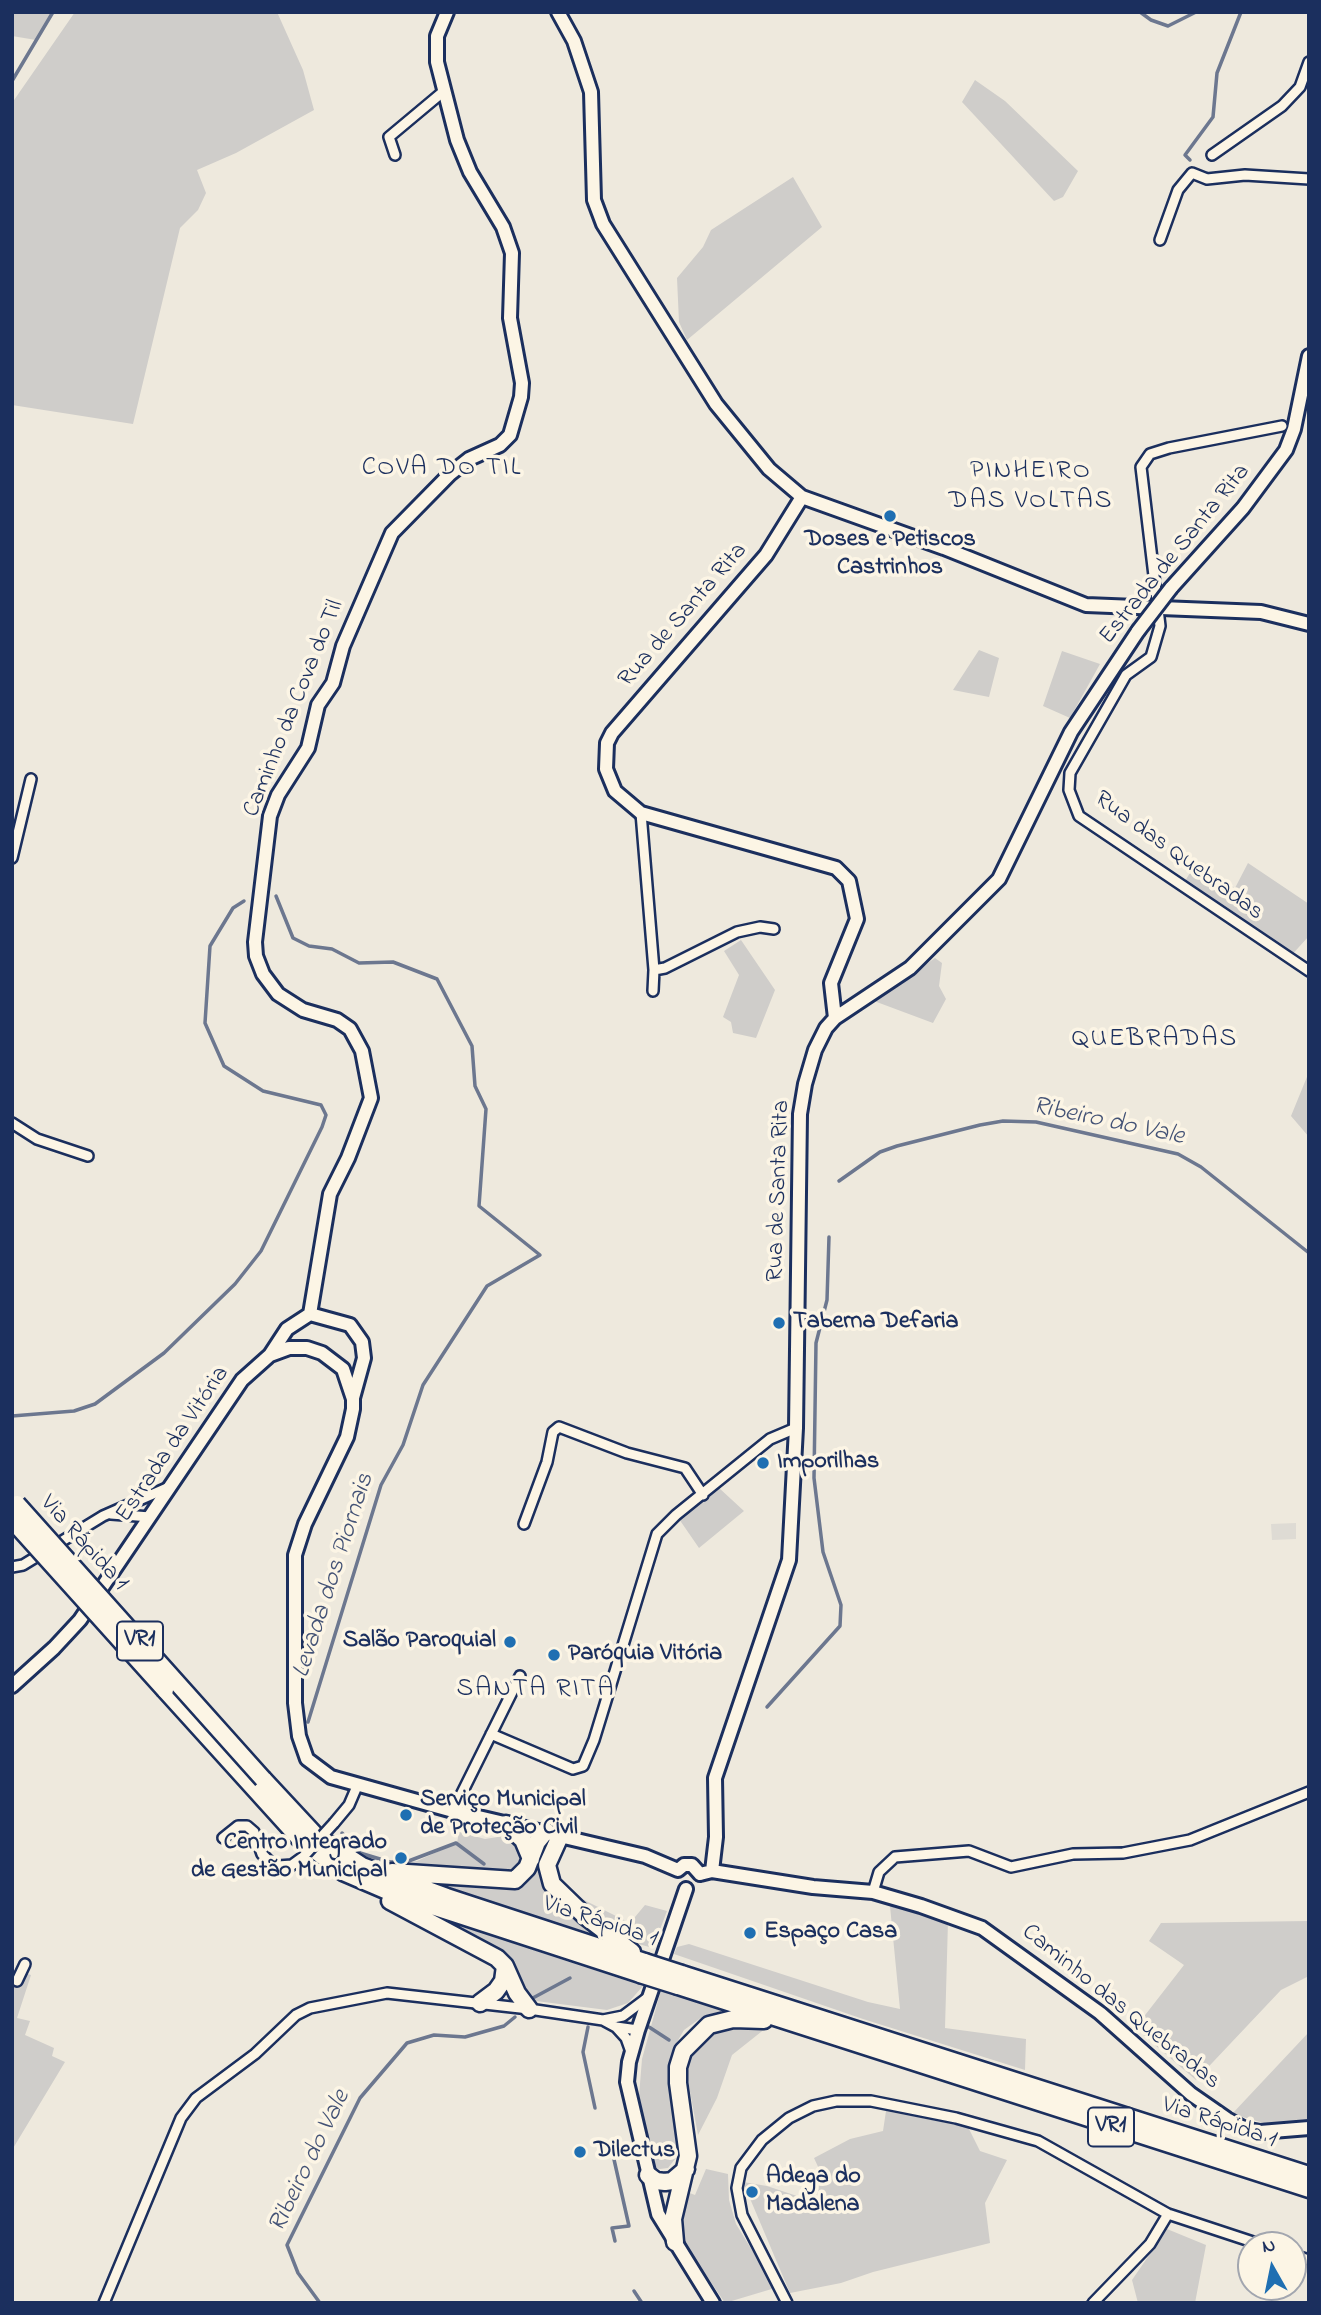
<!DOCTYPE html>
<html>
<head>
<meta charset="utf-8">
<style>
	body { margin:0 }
	#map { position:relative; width:1321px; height:2315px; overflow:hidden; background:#eee9dd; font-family:"Indie Flower",sans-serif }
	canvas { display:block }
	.frame { position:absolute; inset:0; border:14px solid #1b2f5e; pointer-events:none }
	.north { position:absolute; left:1237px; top:2231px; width:70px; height:70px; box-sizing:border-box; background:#fcf5e5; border:2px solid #a2a6af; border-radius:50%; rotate:351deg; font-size:19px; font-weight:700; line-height:28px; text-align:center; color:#1b2f5e }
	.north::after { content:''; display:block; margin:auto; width:24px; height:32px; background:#1f6fb2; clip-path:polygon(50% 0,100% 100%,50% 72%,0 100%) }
</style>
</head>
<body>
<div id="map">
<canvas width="1321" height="2315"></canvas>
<div class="frame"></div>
<div class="north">N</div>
</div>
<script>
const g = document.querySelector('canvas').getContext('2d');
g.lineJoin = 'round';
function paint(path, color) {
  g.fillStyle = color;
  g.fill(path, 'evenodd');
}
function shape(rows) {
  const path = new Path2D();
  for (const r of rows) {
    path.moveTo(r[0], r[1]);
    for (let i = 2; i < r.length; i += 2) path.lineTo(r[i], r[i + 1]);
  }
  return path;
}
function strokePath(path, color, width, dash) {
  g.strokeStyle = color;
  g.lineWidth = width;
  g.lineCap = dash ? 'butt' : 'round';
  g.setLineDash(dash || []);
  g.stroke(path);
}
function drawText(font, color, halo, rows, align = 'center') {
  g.font = font + ' "Indie Flower",sans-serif';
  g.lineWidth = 7;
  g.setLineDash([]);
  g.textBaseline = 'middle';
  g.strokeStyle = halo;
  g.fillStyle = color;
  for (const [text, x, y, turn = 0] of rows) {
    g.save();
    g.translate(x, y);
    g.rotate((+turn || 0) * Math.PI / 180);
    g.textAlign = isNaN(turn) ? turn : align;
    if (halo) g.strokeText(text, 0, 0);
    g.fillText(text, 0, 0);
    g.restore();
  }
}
const built = shape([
	[1296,1523,1296,1539,1272,1540,1271,1524]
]);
const green = shape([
	[12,12,55,12,36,40,12,36],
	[75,12,277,12,303,70,314,110,236,153,197,170,206,193,198,210,180,228,133,424,12,405,12,103],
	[975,80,1005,101,1078,171,1063,197,1054,201,962,102],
	[793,177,822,227,687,340,679,322,677,278,703,247,711,230],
	[979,650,999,658,989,697,953,690],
	[1062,651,1100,664,1070,718,1043,706],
	[1196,863,1235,888,1248,863,1309,904,1309,936,1288,959,1182,886],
	[741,940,775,990,756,1038,733,1033,731,1022,723,1017,739,975,724,951],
	[935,958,942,963,939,986,946,999,933,1023,874,1001],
	[1309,1072,1309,1137,1291,1116],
	[718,1487,744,1511,699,1548,679,1519],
	[459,1832,485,1839,504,1836,515,1839,525,1854,519,1869,507,1873,394,1864,417,1861,457,1843],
	[546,1842,541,1862,597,1935,429,1884,429,1879,522,1883,536,1871,543,1844],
	[584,1900,630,1923,645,1905,667,1911,653,1948,631,1942,578,1905],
	[416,1906,542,1953,643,1986,628,2003,607,2010,528,2000,508,1956],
	[890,1906,948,1921,945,2028,1026,2039,1025,2070,863,2019,674,1954,677,1947,689,1944,868,2002,900,2009],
	[1309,1921,1309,1976,1281,1990,1196,2080,1135,2028,1184,1965,1149,1941,1161,1923],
	[21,1972,31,1975,17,2018,30,2021,25,2035,54,2048,52,2056,65,2062,12,2150,12,1979],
	[661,1990,731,2008,702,2017,684,2030,673,2049,672,2076,683,2149,668,2168,660,2169,654,2168,651,2159,639,2096,642,2059],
	[747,2023,766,2028,732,2055,717,2098,698,2135,686,2070,694,2048,706,2035,722,2027],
	[1309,2032,1307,2122,1264,2123,1232,2114],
	[886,2111,968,2127,980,2151,1007,2160,985,2203,990,2243,873,2272,841,2283,790,2293,743,2182,767,2186,800,2197,814,2196,809,2175,820,2171,814,2158,850,2139,883,2131],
	[706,2169,728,2174,729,2200,736,2224,775,2288,725,2303,679,2235,680,2216,687,2192,695,2195],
	[1167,2229,1206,2245,1195,2303,1138,2303,1132,2280]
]);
const stream = shape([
	[1140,12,1151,20,1168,26,1196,12],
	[12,81,53,12],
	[1190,160,1185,155,1213,117,1217,73,1241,12],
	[276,896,293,938,309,946,332,949,359,963,393,962,437,979,472,1046,475,1086,486,1109,479,1206,540,1255,487,1286,423,1385,403,1445,381,1485,308,1722],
	[839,1181,880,1152,897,1146,980,1125,1003,1121,1036,1122,1178,1154,1201,1167,1309,1253],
	[12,1416,74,1411,95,1404,164,1353,235,1284,261,1251,322,1127,326,1115,321,1105,263,1091,224,1066,205,1023,210,946,233,908,244,901],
	[767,1707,840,1626,841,1605,823,1552,814,1478,816,1343,827,1300,829,1237],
	[342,1833,360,1853,390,1862,406,1862,456,1843,484,1864],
	[531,1999,570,1978],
	[588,2027,583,2052,595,2108],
	[649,2027,669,2040],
	[613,2155,629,2226,612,2228,615,2241],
	[634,2291,642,2303],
	[320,2303,298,2273,287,2245,360,2098,407,2043,434,2035,465,2037,504,2026,515,2017]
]);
const street = shape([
	[395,155,389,137,444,91],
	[1212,155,1282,106,1300,87,1309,62],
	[1160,240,1178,190,1192,173,1207,179,1245,175,1309,179],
	[1282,426,1169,448,1150,454,1141,467,1160,626,1151,657,1126,675,1070,773,1069,790,1079,816,1309,971],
	[641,813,654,970,665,968,737,932,760,927,774,929],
	[12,858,31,779],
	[653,991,654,970],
	[12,1123,37,1139,88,1156],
	[111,1514,150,1517],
	[524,1524,547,1462,553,1432,559,1427,627,1453,685,1468,703,1495],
	[12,1567,23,1565,103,1516,169,1487],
	[491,1734,573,1769,583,1766,594,1740,657,1534,676,1515,770,1439,796,1428],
	[453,1811,520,1676],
	[334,1823,349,1805,358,1784],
	[223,1838,238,1826,247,1826,254,1832,262,1854,271,1863,278,1866,292,1865,303,1857],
	[873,1892,879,1872,895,1857,969,1851,1011,1867,1073,1854,1123,1853,1190,1840,1309,1792],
	[17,1981,25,1964],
	[603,2020,623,2016,647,1998],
	[616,2027,626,2038,631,2052],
	[1293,2255,1309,2260],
	[104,2303,181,2118,196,2098,255,2054,296,2015,310,2008,387,1993,529,2009,603,2020,616,2027,638,2030],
	[787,2303,742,2215,737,2188,741,2168,762,2140,789,2118,813,2106,836,2101,871,2101,956,2118,1038,2141,1168,2214,1262,2245],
	[1093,2303,1150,2244,1168,2214]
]);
const secondary = shape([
	[558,12,574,41,591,92,594,200,603,224,716,404,769,469,802,497,944,548,1086,605,1261,612,1309,624],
	[802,497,766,555,612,733,607,743,606,769,615,791,641,813,836,868,849,881,857,919,831,983,835,1018],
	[1171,588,1243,508,1286,450,1294,429,1309,356],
	[310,1314,330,1194,348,1158,371,1098,362,1051,350,1029,337,1020,303,1010,278,994,263,974,256,956,255,942,270,816,278,795,308,748,318,705,333,683,343,646,392,533,450,474,469,459,500,445,510,435,521,397,522,383,510,318,512,253,503,227,470,172,457,140,437,62,437,36,447,12],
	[270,1355,287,1329,310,1314,350,1325,362,1342,364,1358,353,1398],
	[12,1686,54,1648,80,1620,242,1380,270,1355,289,1348,307,1348,322,1353,343,1369,353,1399,353,1409,347,1437,305,1524,295,1555,295,1703,299,1736,307,1759,331,1777,453,1811,645,1856,678,1870],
	[678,1870,684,1865,692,1865,700,1874],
	[712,1871,716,1837,715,1778,789,1560,796,1428,800,1114,805,1084,815,1050,826,1028,835,1018,910,968,999,879,1071,732,1138,631],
	[700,1874,712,1871,813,1887,873,1892,921,1906,982,1928,1100,2013,1191,2094,1227,2119,1245,2129,1260,2132,1309,2128],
	[686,1889,638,2030,629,2062,627,2082,658,2214,713,2303]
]);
const highway = shape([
	[165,1690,299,1838,343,1872,392,1893,640,1974],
	[263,1779,316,1836,362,1866,447,1897,645,1962],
	[506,1824,523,1840,531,1859],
	[561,1834,547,1865,552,1884,585,1916,632,1952],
	[392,1872,515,1880,527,1868,537,1842,546,1831],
	[390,1901,497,1958,505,1966,517,1993,529,2009],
	[682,1974,1309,2175],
	[678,1986,1309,2189],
	[480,2003,496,1991,503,1981,505,1966],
	[648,2175,656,2181,665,2182,672,2181,686,2169],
	[675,2242,673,2219,688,2156,678,2083,678,2067,683,2051,709,2025,733,2019,764,2020]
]);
const streetBridge = shape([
	[303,1857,334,1823]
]);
const secondaryBridge = shape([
	[1138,631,1171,588]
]);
const highwayBridge = shape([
	[17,1504,263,1779],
	[12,1520,165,1690],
	[645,1962,682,1974],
	[640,1974,678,1986]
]);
const markers = [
	[890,516,7,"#1f6fb2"],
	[779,1323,7,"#1f6fb2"],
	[763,1463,7,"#1f6fb2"],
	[510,1642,7,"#1f6fb2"],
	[554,1655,7,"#1f6fb2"],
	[406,1815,7,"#1f6fb2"],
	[401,1858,7,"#1f6fb2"],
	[750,1933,7,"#1f6fb2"],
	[580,2152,7,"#1f6fb2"],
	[752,2192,7,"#1f6fb2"]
];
const shields = [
	[140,1641,46],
	[1111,2127,46]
];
const shieldNames = [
	["VR1",140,1641],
	["VR1",1111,2127]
];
const poiNames = [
	["Doses e Petiscos",890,541,"center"],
	["Castrinhos",890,569,"center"],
	["Taberna Defaria",793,1323],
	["Imporilhas",777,1463],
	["Salão Paroquial",496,1642,"right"],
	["Paróquia Vitória",568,1655],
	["Serviço Municipal",420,1801],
	["de Proteção Civil",420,1829],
	["Centro Integrado",387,1844,"right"],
	["de Gestão Municipal",387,1872,"right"],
	["Espaço Casa",764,1933],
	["Dilectus",594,2152],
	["Adega do",766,2178],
	["Madalena",766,2206]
];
const streetNames = [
	["Estrada de Santa Rita",1176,555,-51],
	["Rua de Santa Rita",684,616,-49],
	["Caminho da Cova do Til",295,709,-68],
	["Rua das Quebradas",1178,857,36],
	["Rua de Santa Rita",780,1191,-88],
	["Estrada da Vitória",174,1445,-56],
	["Via Rápida 1",83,1544,48],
	["Via Rápida 1",600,1923,18],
	["Caminho das Quebradas",1120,2008,39],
	["Via Rápida 1",1219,2124,18]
];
const neighbourhoodNames = [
	["COVA DO TIL",442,470],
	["PINHEIRO",1031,473],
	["DAS VOLTAS",1031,503],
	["QUEBRADAS",1155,1041],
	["SANTA RITA",536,1691]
];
const waterNames = [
	["Ribeiro do Vale",1108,1123,12],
	["Levada dos Piornais",335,1576,-72],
	["Ribeiro do Vale",311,2162,-64]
];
paint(built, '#dedbd4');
paint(green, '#cfcdca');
strokePath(stream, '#6c778f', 3.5);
strokePath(street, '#1b2f5e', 14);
strokePath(secondary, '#1b2f5e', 18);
strokePath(highway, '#1b2f5e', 21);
strokePath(street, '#fcf5e5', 9);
strokePath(secondary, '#fcf5e5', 12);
strokePath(highway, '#fcf5e5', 16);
strokePath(streetBridge, '#1b2f5e', 14, []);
strokePath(secondaryBridge, '#1b2f5e', 18, []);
strokePath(highwayBridge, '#1b2f5e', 21, []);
strokePath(streetBridge, '#fcf5e5', 9);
strokePath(secondaryBridge, '#fcf5e5', 12);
strokePath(highwayBridge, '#fcf5e5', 16);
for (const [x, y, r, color] of markers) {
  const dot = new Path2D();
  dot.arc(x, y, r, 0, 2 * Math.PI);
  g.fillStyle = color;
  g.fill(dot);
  strokePath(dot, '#fcf5e5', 2.5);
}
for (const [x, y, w] of shields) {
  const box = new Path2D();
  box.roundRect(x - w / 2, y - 19.5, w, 39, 5);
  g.fillStyle = '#fcf5e5';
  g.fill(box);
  strokePath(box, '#1b2f5e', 2);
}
drawText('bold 23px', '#1b2f5e', null, shieldNames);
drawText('bold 24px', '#1b2f5e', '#fcf5e5', poiNames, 'left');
drawText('24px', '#1b2f5e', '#fcf5e5', streetNames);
g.letterSpacing = '2px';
drawText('26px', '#1b2f5e', '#fcf5e5', neighbourhoodNames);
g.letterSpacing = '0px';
drawText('italic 26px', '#445376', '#fcf5e5', waterNames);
</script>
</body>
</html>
